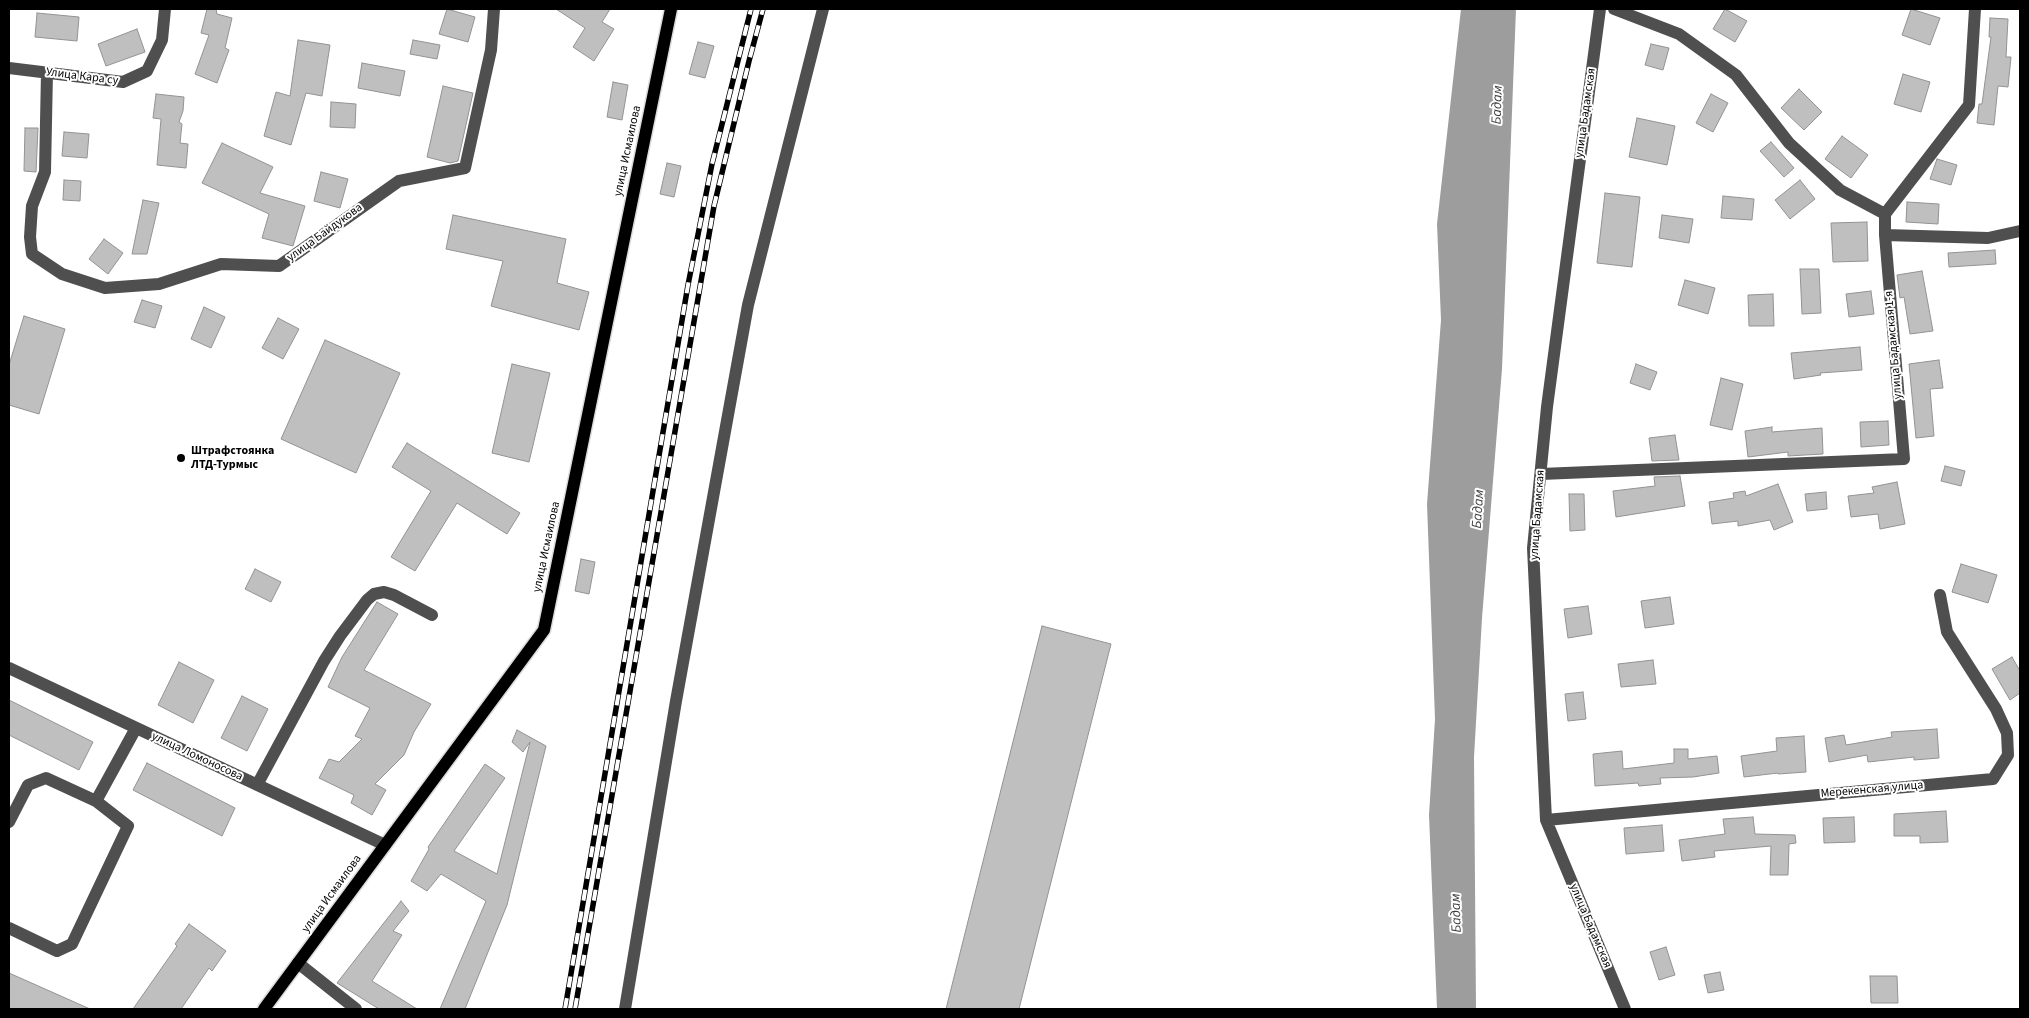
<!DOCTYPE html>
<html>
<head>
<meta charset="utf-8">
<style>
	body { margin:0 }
	#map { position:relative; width:2029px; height:1018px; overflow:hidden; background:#fff; font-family:"Source Sans 3",sans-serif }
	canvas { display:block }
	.frame { position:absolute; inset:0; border:10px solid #000; pointer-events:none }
</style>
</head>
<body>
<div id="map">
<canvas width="2029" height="1018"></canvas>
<div class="frame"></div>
</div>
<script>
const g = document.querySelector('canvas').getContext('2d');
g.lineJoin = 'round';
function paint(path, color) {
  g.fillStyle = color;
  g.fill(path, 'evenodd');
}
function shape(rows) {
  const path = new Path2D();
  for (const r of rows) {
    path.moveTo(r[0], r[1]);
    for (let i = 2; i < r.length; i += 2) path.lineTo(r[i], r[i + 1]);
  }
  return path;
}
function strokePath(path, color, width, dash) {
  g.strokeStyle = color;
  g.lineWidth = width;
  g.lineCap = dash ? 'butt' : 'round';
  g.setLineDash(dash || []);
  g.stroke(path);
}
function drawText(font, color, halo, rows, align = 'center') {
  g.font = font + ' "Source Sans 3",sans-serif';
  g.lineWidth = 4;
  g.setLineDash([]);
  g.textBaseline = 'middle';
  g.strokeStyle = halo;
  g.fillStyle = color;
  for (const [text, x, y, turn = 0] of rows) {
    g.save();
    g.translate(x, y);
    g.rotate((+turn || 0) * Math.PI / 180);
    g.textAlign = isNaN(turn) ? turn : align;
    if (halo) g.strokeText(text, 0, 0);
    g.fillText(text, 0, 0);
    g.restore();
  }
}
const water = shape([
	[1461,9,1516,9,1502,369,1482,618,1474,757,1476,1009,1437,1009,1429,815,1435,719,1427,504,1441,320,1437,224]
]);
const building = shape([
	[207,9,216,9,217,14,232,18,225,48,229,50,217,83,195,74,209,35,201,33,207,9],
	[447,9,475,17,468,42,439,34,447,9],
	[556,9,610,9,602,22,614,29,594,61,573,47,585,28,556,9],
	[1725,9,1747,21,1735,42,1713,29,1725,9],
	[1911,9,1940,18,1930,45,1902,35,1911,9],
	[37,13,79,17,77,41,35,37,37,13],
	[1990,18,2008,19,2006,57,2011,57,2008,87,1998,86,1994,125,1977,123,1979,104,1982,104,1991,37,1989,37,1990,18],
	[137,29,145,52,106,66,98,44,137,29],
	[298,40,330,45,322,96,306,93,291,145,264,136,276,92,290,96,298,40],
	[413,40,440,45,437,59,410,54,413,40],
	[698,42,714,46,705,78,689,74,698,42],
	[1651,44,1669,48,1663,70,1645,65,1651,44],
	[362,63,405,71,400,96,358,88,362,63],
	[1903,74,1930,82,1921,112,1894,104,1903,74],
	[613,82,628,85,622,120,607,117,613,82],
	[443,86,473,93,458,161,450,163,427,157,443,86],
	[1799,89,1822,112,1804,130,1781,108,1799,89],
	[156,94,184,97,183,111,179,122,182,124,180,143,188,144,186,168,157,165,161,119,153,118,156,94],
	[1711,94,1728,103,1713,132,1696,123,1711,94],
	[331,102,356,104,355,128,330,127,331,102],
	[1637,118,1675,126,1667,165,1629,157,1637,118],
	[25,128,38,128,36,172,24,171,25,128],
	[64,132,89,134,87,158,62,156,64,132],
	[1842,136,1868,155,1851,178,1825,159,1842,136],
	[1771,142,1794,168,1784,177,1760,151,1771,142],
	[222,143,273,167,260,193,305,206,293,246,262,238,269,214,202,183,222,143],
	[1937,159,1957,165,1951,185,1930,179,1937,159],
	[667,163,681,166,674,197,660,194,667,163],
	[321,172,348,179,340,208,314,201,321,172],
	[64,180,81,181,80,201,63,200,64,180],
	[1800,180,1815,199,1790,219,1775,200,1800,180],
	[1605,193,1640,197,1632,267,1597,263,1605,193],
	[1723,196,1754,199,1752,220,1721,218,1723,196],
	[143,200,159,203,147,254,132,254,143,200],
	[1907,202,1939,204,1938,224,1906,222,1907,202],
	[453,215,566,239,557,283,589,292,579,330,491,306,503,261,446,249,453,215],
	[1662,215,1693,219,1689,243,1659,238,1662,215],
	[1867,222,1868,261,1833,262,1831,223,1867,222],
	[104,239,123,253,108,274,89,259,104,239],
	[1995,250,1996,264,1949,267,1948,253,1995,250],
	[1800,269,1819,269,1821,313,1802,314,1800,269],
	[1922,271,1933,331,1910,334,1904,297,1900,298,1897,275,1922,271],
	[1685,280,1715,288,1708,314,1678,305,1685,280],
	[1871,291,1874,314,1849,317,1846,294,1871,291],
	[1773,294,1774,326,1749,326,1748,295,1773,294],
	[142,300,162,306,155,328,134,322,142,300],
	[204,307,225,317,211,348,191,339,204,307],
	[24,316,65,329,39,414,9,405,9,365,24,316],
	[278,318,299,329,283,359,262,348,278,318],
	[325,340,400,373,356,473,281,439,325,340],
	[1860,347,1862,370,1820,373,1821,375,1794,379,1791,353,1860,347],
	[1939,360,1943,388,1930,389,1934,436,1916,438,1909,364,1939,360],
	[512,364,550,373,529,462,492,453,512,364],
	[1636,364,1657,372,1650,390,1630,383,1636,364],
	[1721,378,1743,384,1732,430,1710,425,1721,378],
	[1888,421,1889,445,1861,447,1860,422,1888,421],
	[1772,427,1772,432,1822,428,1823,454,1788,456,1788,452,1748,457,1745,431,1772,427],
	[1675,435,1679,460,1652,461,1649,438,1675,435],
	[407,443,520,513,507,534,457,503,415,571,391,557,431,491,392,467,407,443],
	[1945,466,1965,471,1961,486,1941,481,1945,466],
	[1680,476,1685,506,1616,517,1613,491,1655,486,1654,477,1680,476],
	[1897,482,1905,524,1880,529,1878,514,1851,517,1848,496,1874,493,1872,487,1897,482],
	[1778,484,1793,522,1774,530,1770,520,1738,526,1738,521,1712,524,1709,502,1734,498,1733,493,1745,491,1746,496,1778,484],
	[1826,492,1827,509,1807,511,1805,494,1826,492],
	[1569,494,1584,494,1585,530,1570,531,1569,494],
	[581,559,595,562,589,594,575,591,581,559],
	[1961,564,1997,575,1988,603,1952,592,1961,564],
	[255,569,281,582,271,602,245,589,255,569],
	[1670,597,1674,624,1645,628,1641,601,1670,597],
	[377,602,398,614,364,670,431,704,414,732,404,755,375,784,386,790,372,815,351,803,354,795,319,778,329,759,339,762,362,739,355,736,370,708,328,687,342,657,377,602],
	[1588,606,1592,634,1568,638,1564,609,1588,606],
	[1042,626,1111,644,1019,1009,946,1009,1042,626],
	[2012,657,2020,671,2020,693,2010,700,1992,669,2012,657],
	[1653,660,1656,684,1621,687,1618,664,1653,660],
	[179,662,214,680,193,723,158,705,179,662],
	[1583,692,1586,719,1568,721,1565,694,1583,692],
	[242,696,268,709,247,751,221,738,242,696],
	[9,700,93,742,79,770,9,735,9,700],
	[1937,729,1939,758,1914,760,1914,757,1868,762,1867,755,1829,762,1825,738,1844,735,1846,745,1892,737,1891,732,1937,729],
	[517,730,546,746,507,905,465,1009,440,1009,486,901,441,874,427,891,411,881,429,849,428,847,485,764,505,778,454,851,497,874,530,742,523,752,512,742,517,730],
	[1804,736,1806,772,1778,774,1778,773,1744,777,1741,756,1777,751,1776,738,1804,736],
	[1674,749,1688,749,1688,759,1717,756,1719,773,1693,777,1660,778,1661,784,1639,786,1638,783,1595,786,1593,754,1622,751,1623,769,1674,763,1674,749],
	[147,763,235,808,222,836,133,790,147,763],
	[1946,811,1948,842,1920,843,1920,836,1894,836,1894,814,1946,811],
	[1753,817,1755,834,1795,835,1796,843,1789,844,1788,875,1770,875,1771,846,1714,851,1715,857,1682,861,1679,840,1725,834,1723,819,1753,817],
	[1854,817,1855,842,1824,843,1823,818,1854,817],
	[1662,825,1664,851,1626,854,1624,828,1662,825],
	[401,901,409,911,393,931,402,935,372,981,417,1009,379,1009,337,983,401,901],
	[189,924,226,951,212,971,209,968,181,1009,133,1009,177,946,175,944,189,924],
	[1666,947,1675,975,1659,980,1650,952,1666,947],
	[1720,972,1724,990,1708,993,1704,975,1720,972],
	[9,973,90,1009,9,1009,9,973],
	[1870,976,1897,976,1898,1003,1871,1003,1870,976]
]);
const minor = shape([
	[1600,9,1547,407,1533,548,1546,820,1625,1009],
	[9,68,123,82,147,71,162,40,165,9],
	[47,72,45,172,32,206,30,237,32,254,62,274,105,288,159,284,221,264,279,266,399,181,465,168,491,50,494,9],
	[1885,214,1969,105,1975,9],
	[1885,235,1988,238,2020,231],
	[1541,474,1904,459,1885,235,1885,214,1840,190,1789,143,1736,75,1679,34,1614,9],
	[9,668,385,845],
	[257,785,324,661,340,636,367,600,374,594,384,592,394,595,432,615],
	[96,801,136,728],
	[1546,820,1993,779,2008,755,2007,733,1996,709,1947,632,1940,595],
	[9,822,28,785,46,778,96,801,128,826,72,944,57,951,9,928],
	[298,963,356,1009],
	[625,1009,676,701,748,305,823,9]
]);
const major = shape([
	[264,1009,544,630,671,9]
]);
const rail = shape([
	[565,1009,688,285,712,164,751,9],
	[575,1009,714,206,749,61,763,9]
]);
const markers = [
	[181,458,5,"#000"]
];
const streetNames = [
	["Улица Кара су",82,77,7],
	["улица Бадамская",1586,113,-82],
	["улица Исмаилова",628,151,-78],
	["улица Байдукова",325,233,-36],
	["улица Бадамская 1-я",1894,345,-95],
	["улица Бадамская",1538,515,-86],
	["улица Исмаилова",547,547,-78],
	["улица Ломоносова",197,757,25],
	["Мерекенская улица",1872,790,-5],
	["улица Исмаилова",332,894,-54],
	["улица Бадамская",1590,926,67]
];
const poiNames = [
	["Штрафстоянка",191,451],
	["ЛТД-Турмыс",191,465]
];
const waterNames = [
	["Бадам",1498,105,-88],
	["Бадам",1479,509,-86],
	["Бадам",1457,913,-92]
];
paint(water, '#9d9d9d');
paint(building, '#bfbfbf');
strokePath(building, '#939393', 1);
strokePath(major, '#dbdbdb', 15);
strokePath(minor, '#4f4f4f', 12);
strokePath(major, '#000', 12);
strokePath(rail, '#000', 5.5);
strokePath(rail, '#fff', 4, [11]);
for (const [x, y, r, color] of markers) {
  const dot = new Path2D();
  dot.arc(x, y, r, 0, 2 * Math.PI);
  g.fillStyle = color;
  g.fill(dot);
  strokePath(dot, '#fff', 2);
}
drawText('12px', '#000', '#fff', streetNames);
drawText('bold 12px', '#000', '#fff', poiNames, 'left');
drawText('italic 14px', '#3e3e3e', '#fff', waterNames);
</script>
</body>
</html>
